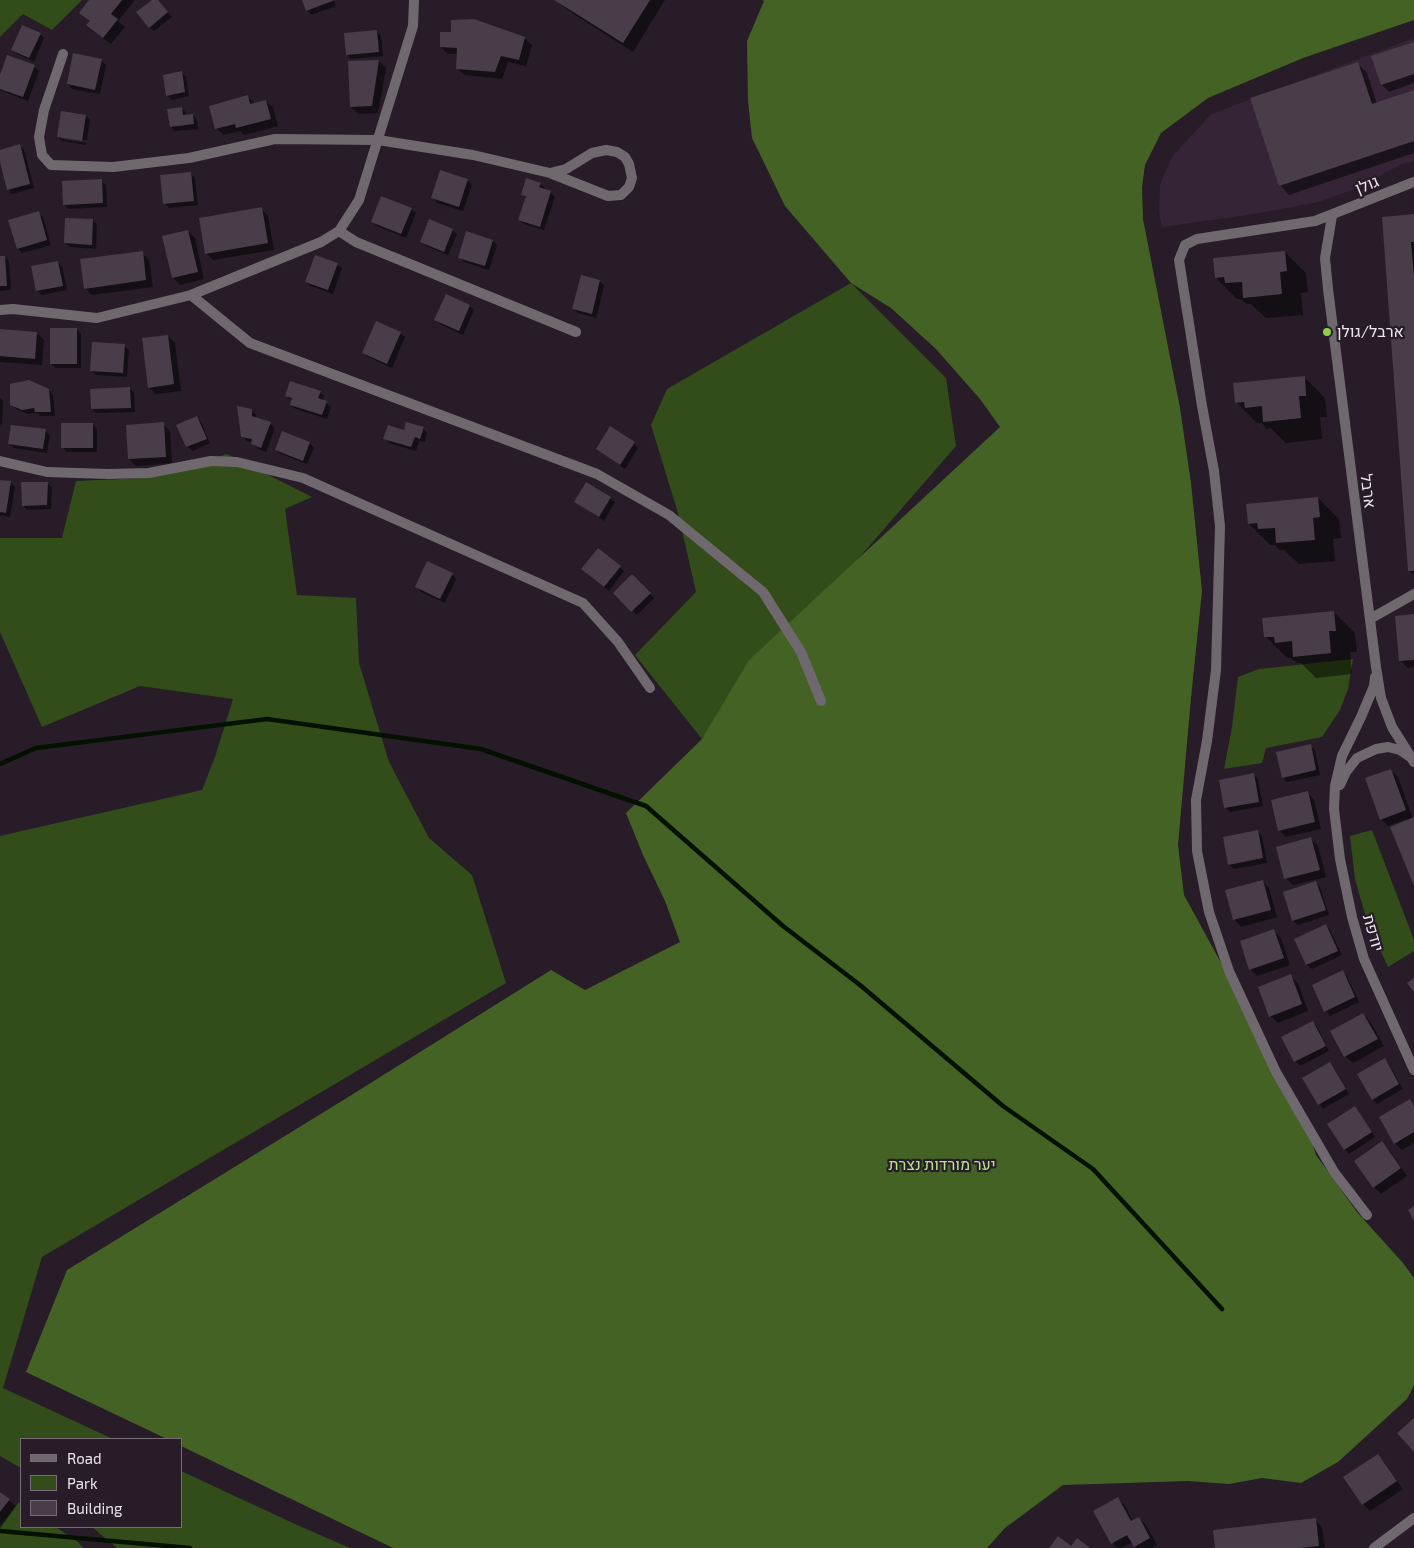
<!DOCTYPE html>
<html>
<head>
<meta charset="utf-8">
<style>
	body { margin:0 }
	#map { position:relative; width:1414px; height:1548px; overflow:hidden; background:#271c28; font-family:"Exo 2",sans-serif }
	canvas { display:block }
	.legend { position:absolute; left:20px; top:1438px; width:162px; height:90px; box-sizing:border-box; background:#271c28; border:1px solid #766c77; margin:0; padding:6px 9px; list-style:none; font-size:15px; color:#ede5ed }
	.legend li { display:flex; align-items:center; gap:10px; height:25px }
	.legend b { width:25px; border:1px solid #766c77 }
</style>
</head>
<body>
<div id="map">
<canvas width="1414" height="1548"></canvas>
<ul class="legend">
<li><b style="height:6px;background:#6f696f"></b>Road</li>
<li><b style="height:14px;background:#334d1a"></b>Park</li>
<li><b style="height:14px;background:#493d4a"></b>Building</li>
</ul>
</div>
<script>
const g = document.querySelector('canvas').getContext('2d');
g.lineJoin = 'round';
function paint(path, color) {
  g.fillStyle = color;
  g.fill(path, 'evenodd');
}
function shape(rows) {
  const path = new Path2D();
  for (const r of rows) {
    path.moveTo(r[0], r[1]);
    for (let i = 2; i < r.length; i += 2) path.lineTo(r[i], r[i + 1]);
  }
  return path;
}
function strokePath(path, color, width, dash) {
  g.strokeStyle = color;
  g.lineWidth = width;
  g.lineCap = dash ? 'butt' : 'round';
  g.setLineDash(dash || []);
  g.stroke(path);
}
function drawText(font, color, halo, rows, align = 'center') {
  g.font = font + ' "Exo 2",Heebo,sans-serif';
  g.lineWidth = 4.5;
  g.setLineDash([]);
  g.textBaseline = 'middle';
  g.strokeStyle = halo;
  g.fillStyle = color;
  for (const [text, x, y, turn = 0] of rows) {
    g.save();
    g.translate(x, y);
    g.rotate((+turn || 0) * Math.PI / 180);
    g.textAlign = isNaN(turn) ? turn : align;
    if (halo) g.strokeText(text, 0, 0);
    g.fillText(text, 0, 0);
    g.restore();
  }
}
const built = shape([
	[1414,38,1414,161,1402,164,1357,188,1319,202,1248,215,1162,227,1159,212,1160,184,1172,157,1211,114]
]);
const green = shape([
	[0,0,82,0,52,30,23,14,0,37],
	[851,283,946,378,956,446,702,739,635,655,696,592,678,513,651,425,667,389],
	[227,454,312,497,285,509,297,595,356,598,359,663,389,762,429,838,472,875,506,983,42,1257,3,1388,113,1439,21,1439,21,1468,0,1456,0,836,202,790,215,757,233,699,140,686,42,727,0,632,0,538,62,538,76,481,145,478],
	[1353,659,1348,689,1340,710,1322,737,1266,748,1262,763,1224,769,1232,727,1238,677,1259,669],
	[1372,830,1414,940,1414,951,1388,967,1367,921,1355,879,1350,836],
	[181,1471,295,1524,350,1548,117,1548,92,1527,181,1527],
	[19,1502,21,1504,21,1527,56,1527,78,1542,83,1548,0,1548,0,1526]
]);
const forest = shape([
	[762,0,1414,0,1414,20,1303,58,1208,98,1161,133,1145,165,1142,187,1143,219,1180,408,1191,483,1202,591,1191,698,1178,845,1184,895,1302,1111,1316,1155,1357,1212,1403,1263,1414,1278,1414,1385,1407,1399,1338,1462,1301,1483,1262,1478,1229,1484,1188,1481,1063,1485,1005,1528,987,1548,393,1548,181,1446,181,1439,167,1439,26,1372,67,1270,345,1099,551,970,585,990,680,942,665,901,643,855,626,813,702,739,749,660,1000,427,980,399,936,349,891,308,851,283,785,206,752,138,748,101,747,41,764,1]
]);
const shadow = shape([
	[91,0,135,0,118,21,125,27,111,44,95,32,91,22,81,13],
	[154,0,157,0,172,17,154,31,149,27],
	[303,0,334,0,336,6,311,15,307,10],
	[556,0,665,0,633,52,566,9],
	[377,31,381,36,383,56,351,59,347,54],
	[40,34,44,38,34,62,17,54,13,49],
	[524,38,532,45,526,66,508,62,502,79,464,75,457,68,458,54,448,54,441,47],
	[1414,43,1414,83,1389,92,1382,85],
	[101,60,106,65,100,94,72,89,68,84],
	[379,61,386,68,378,113,358,114,351,107,349,62],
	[1357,63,1367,73,1377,104,1414,91,1414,153,1289,195,1280,185],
	[34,66,39,71,28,101,0,90,0,79],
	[181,73,186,77,189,96,172,100,167,95],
	[248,96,255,104,266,101,273,108,278,126,244,135,240,131,224,135,216,128],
	[182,108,186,113,187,116,193,115,197,120,198,129,175,131,171,127],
	[86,116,90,120,87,140,61,137,61,139,86,143,86,145,62,141,58,137],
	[20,146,24,150,34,188,12,194,8,189,0,151],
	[190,173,195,178,198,205,169,208,165,203],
	[467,180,472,185,463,211,437,203,433,198],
	[102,181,106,185,107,207,68,209,64,204],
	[540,184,545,188,544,190,550,192,555,197,544,230,524,224,520,220,526,198,522,194],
	[261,209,268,216,274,250,213,260,206,253],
	[411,209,416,213,406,238,377,226,372,222],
	[38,213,43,217,51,245,22,253,18,249],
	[1414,216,1414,575,1409,571,1383,218],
	[93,220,97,225,96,249,70,247,65,243],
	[452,230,457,234,448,255,426,246,422,242],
	[188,231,195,238,204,279,180,285,173,278],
	[467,233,493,241,497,245,489,270,464,262,459,257],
	[1285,252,1306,273,1308,292,1301,293,1303,315,1266,318,1251,304,1247,304,1241,299,1237,299,1216,278],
	[142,253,149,260,153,287,92,295,85,288],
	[0,257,4,257,9,261,11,290,0,291],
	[58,262,62,267,67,290,42,295,37,291],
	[337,264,342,268,333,294,311,286,306,282],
	[582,277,600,281,604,286,596,318,578,313,573,309],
	[447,296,470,306,474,310,463,335,440,324,436,320],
	[77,329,81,334,81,368,55,368,51,363],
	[0,330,37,333,44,340,42,365,0,362],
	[400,333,405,337,392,368,368,357,363,353],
	[168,336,175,343,181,391,156,394,149,387],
	[124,346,129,350,127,377,96,375,91,370],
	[1304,377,1325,398,1327,417,1320,417,1322,439,1286,443,1271,428,1267,429,1262,423,1257,423,1236,402],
	[130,388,134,393,135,412,97,413,92,409],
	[49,390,53,395,55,416,40,416,37,413,28,414,16,409,12,404],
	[320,392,324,396,323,401,331,407,327,419,296,409,291,405,292,401,287,396],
	[0,398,3,401,2,424,0,425],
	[251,410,256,415,256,419,270,424,275,428,266,452,257,448,253,442,247,441,242,436],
	[197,417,201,422,210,443,192,451,187,446],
	[92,424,97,429,97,452,67,452,62,447],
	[163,424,170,431,172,463,136,466,129,459],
	[423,428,427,433,425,442,419,441,416,451,389,443,385,438,405,431],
	[45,430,50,435,47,453,14,448,9,444],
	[309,443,314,448,307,464,281,454,276,450],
	[634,443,638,448,625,469,597,449],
	[0,481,10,482,15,487,10,517,0,515],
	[47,483,52,488,51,509,27,510,23,505],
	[610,498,615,502,604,521,576,502],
	[1318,498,1339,519,1341,538,1333,539,1335,561,1299,564,1284,550,1280,550,1275,545,1270,545,1249,524],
	[620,567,624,571,609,591,587,574],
	[452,574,456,579,445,603,421,592,417,587],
	[632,576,654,598,637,615,614,593],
	[1334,612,1355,633,1357,652,1350,652,1352,674,1316,678,1301,663,1297,663,1291,658,1287,658,1266,637],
	[1414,615,1414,667,1408,668,1401,661],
	[1310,746,1315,750,1320,775,1287,782,1283,778],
	[1390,770,1398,777,1413,819,1414,819,1414,883,1407,819,1388,826,1381,819],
	[1254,775,1258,779,1263,806,1230,812,1225,807],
	[1307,792,1314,800,1321,829,1286,837,1279,830],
	[1257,831,1262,836,1267,863,1234,869,1229,865],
	[1311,839,1318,846,1326,877,1293,885,1286,878],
	[1262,881,1269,888,1277,917,1241,927,1234,919],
	[1315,883,1320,887,1329,915,1298,925,1293,921,1284,893],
	[1326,925,1330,930,1342,955,1312,969,1307,965,1296,939],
	[1274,931,1281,938,1290,965,1257,976,1250,969],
	[1342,972,1347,976,1359,1002,1330,1016,1326,1011,1313,986],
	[1290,976,1298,983,1308,1011,1278,1023,1270,1016],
	[1363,1014,1370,1021,1384,1046,1353,1063,1345,1056,1332,1032],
	[1313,1022,1317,1026,1329,1051,1300,1066,1295,1061],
	[1385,1060,1389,1064,1403,1089,1377,1104,1373,1099],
	[1330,1063,1334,1068,1349,1094,1323,1109,1319,1104,1304,1078],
	[1410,1101,1414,1105,1414,1143,1402,1150,1395,1143],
	[1355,1108,1375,1137,1349,1154,1345,1149],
	[1382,1143,1389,1150,1407,1176,1381,1194,1374,1187,1356,1161],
	[1378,1456,1385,1463,1403,1489,1370,1511,1363,1504],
	[0,1493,16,1506,0,1529],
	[1118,1499,1125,1506,1133,1521,1139,1518,1146,1525,1157,1545,1152,1548,1137,1548,1133,1542,1122,1548,1117,1548,1112,1543],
	[1315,1520,1322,1527,1325,1548,1216,1548]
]);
const stream = shape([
	[0,764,36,748,267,719,481,749,646,806,783,926,860,985,1003,1106,1093,1169,1222,1309],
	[0,1531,190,1548]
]);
const building = shape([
	[89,0,122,0,111,14,118,19,103,38,86,25,90,21,79,13],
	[152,0,158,0,168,12,149,28,136,12],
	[302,0,335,0,306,11],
	[554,0,650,0,623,43],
	[474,19,525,37,519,60,501,56,495,72,456,69,457,48,440,47,440,32,451,32,451,20],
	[22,25,41,33,29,58,11,50],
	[377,30,379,52,346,55,344,33],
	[1414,42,1414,74,1381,85,1371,56],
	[73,53,102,59,95,90,67,84],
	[7,55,35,65,23,97,0,89,0,75],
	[379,60,372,106,350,107,348,61],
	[1358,62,1372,104,1414,90,1414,141,1279,186,1250,98],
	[182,71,185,92,166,96,163,75],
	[248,95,250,104,266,100,271,119,236,128,235,124,215,129,209,106],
	[182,107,183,115,193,114,194,124,170,127,167,109],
	[61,111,86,115,82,141,57,137],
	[20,144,30,184,7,190,0,162,0,150],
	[440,170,468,179,459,207,431,198],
	[191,172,194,201,163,204,160,175],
	[526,178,541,183,539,187,551,191,540,227,518,220,526,196,521,195],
	[102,179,103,203,63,205,62,181],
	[381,196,412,208,401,234,371,222],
	[262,207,268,243,205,254,199,218],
	[39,211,47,240,17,249,8,220],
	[1414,214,1414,242,1411,242,1414,277,1414,571,1408,571,1382,217],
	[65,218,93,219,92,245,64,243],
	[429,219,453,229,444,252,420,242],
	[188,230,198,272,172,278,162,236],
	[466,231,493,240,485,266,458,258],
	[143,251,146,280,84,289,80,259],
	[1285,251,1287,271,1280,272,1282,294,1243,298,1242,282,1225,283,1224,277,1215,278,1213,258],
	[315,255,338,263,328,290,305,282],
	[0,256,5,256,7,286,0,286],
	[58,261,63,286,36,291,31,266],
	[581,275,600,280,592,314,572,309],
	[446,294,470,305,459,331,434,320],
	[376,321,401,332,387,364,362,353],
	[50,328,77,328,77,364,50,364],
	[0,329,37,332,35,359,0,356],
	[168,335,174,384,148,388,142,338],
	[92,342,125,344,123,373,90,371],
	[1305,376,1306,396,1299,396,1301,418,1263,422,1262,406,1245,408,1244,402,1235,403,1233,383],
	[29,380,49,389,51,412,35,412,34,408,22,410,10,405,10,384],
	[290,381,321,391,318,398,327,401,322,415,290,405,292,398,285,396],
	[130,387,131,408,91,409,90,389],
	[237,406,252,409,252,416,271,422,261,448,251,444,252,439,241,437],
	[197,416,207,439,186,447,176,425],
	[164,422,166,457,128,459,126,425],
	[406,422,424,427,420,439,415,437,411,447,383,439,388,425,404,430],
	[61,423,93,423,93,448,61,448],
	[11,425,46,429,43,449,8,444],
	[610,426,635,442,620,465,596,449],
	[282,431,310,442,303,461,275,450],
	[0,480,11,481,6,513,0,512],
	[21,482,48,482,47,505,22,506],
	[586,482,611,497,599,517,574,502],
	[1318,497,1320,517,1313,518,1315,540,1276,543,1275,528,1258,529,1257,523,1248,524,1246,504],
	[598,548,621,566,604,587,581,569],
	[427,561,453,573,440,599,415,587],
	[632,574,651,593,631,612,613,593],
	[1334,611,1336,631,1329,631,1331,653,1293,657,1292,641,1275,643,1274,637,1264,637,1262,618],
	[1414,614,1414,660,1399,661,1395,616],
	[1311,744,1316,770,1282,778,1276,752],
	[1391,769,1406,810,1380,820,1365,778],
	[1254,773,1259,802,1224,808,1219,780],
	[1308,791,1315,822,1278,831,1271,800],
	[1414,817,1414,886,1390,827],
	[1258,830,1263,858,1228,865,1223,837],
	[1311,837,1320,870,1284,879,1276,847],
	[1263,880,1271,910,1233,920,1225,890],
	[1316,881,1326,910,1292,921,1283,892],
	[1326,924,1338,951,1306,965,1294,939],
	[1274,929,1284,958,1249,970,1240,941],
	[1343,970,1355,997,1324,1012,1312,985],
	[1291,974,1302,1004,1269,1017,1258,987],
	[1414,978,1414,992,1407,983],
	[1363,1013,1378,1039,1344,1057,1330,1031],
	[1313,1021,1326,1046,1294,1062,1281,1037],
	[1385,1058,1399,1084,1372,1100,1357,1074],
	[1330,1062,1346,1089,1318,1105,1302,1078],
	[1410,1099,1414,1106,1414,1132,1394,1144,1379,1117],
	[1355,1106,1372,1132,1344,1150,1327,1124],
	[1382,1141,1401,1168,1373,1188,1354,1161],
	[1414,1206,1414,1221,1408,1210],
	[1414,1418,1414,1452,1397,1433],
	[1378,1454,1397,1481,1362,1505,1343,1477],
	[0,1492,10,1499,0,1512],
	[1118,1497,1131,1521,1139,1517,1150,1538,1134,1547,1127,1535,1111,1544,1093,1511],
	[1316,1518,1319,1546,1301,1548,1215,1548,1213,1530],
	[1058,1536,1071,1546,1077,1538,1090,1548,1049,1548]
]);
const minor = shape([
	[63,54,44,110,39,137,42,155,51,165,113,167,189,158,275,139,378,140,473,155,550,173,608,196,621,195,629,187,632,178,629,164,625,157,617,152,606,150,592,153,566,169,550,173],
	[1332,216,1325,258,1328,289,1376,667,1381,698,1392,727,1414,762],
	[339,231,356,242,576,332],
	[191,295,250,343,597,474,669,515,763,592,801,652,821,701],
	[0,310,13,309,97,318,191,295,321,242,339,231,359,200,413,26,414,0],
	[0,461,47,472,108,474,149,473,211,461,237,462,303,478,583,603,618,642,650,688],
	[1370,619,1414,594],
	[1375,677,1374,686,1361,717,1342,756,1335,786,1334,809,1340,859,1352,917,1364,959,1414,1070],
	[1340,785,1346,772,1357,758,1376,749,1388,747,1400,750,1409,756],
	[1367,1215,1334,1172,1276,1072,1229,971,1209,912,1197,851,1196,800,1207,741,1216,670,1220,526,1214,471,1202,406,1179,260,1185,245,1197,239,1315,221,1414,182],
	[1374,1548,1414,1518]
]);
const markers = [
	[1327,332,5,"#8cce46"]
];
const streetNames = [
	["גולן",1367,185,-22],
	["ארבל",1368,491,83],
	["יודפת",1373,933,74]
];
const poiNames = [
	["ארבל/גולן",1337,332]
];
const parkNames = [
	["יער מורדות נצרת",942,1165]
];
paint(built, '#342435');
paint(green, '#334d1a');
paint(forest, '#436223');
paint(shadow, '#0007');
strokePath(stream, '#041100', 4.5);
paint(building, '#493d4a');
strokePath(minor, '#6f696f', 10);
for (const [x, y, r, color] of markers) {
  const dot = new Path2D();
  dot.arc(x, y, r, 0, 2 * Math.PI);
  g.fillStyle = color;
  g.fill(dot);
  strokePath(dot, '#271c28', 2);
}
drawText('16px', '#ede5ed', '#271c28', streetNames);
drawText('16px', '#ede5ed', '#271c28', poiNames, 'left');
drawText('16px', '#b4e48a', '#271c28', parkNames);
</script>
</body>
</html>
